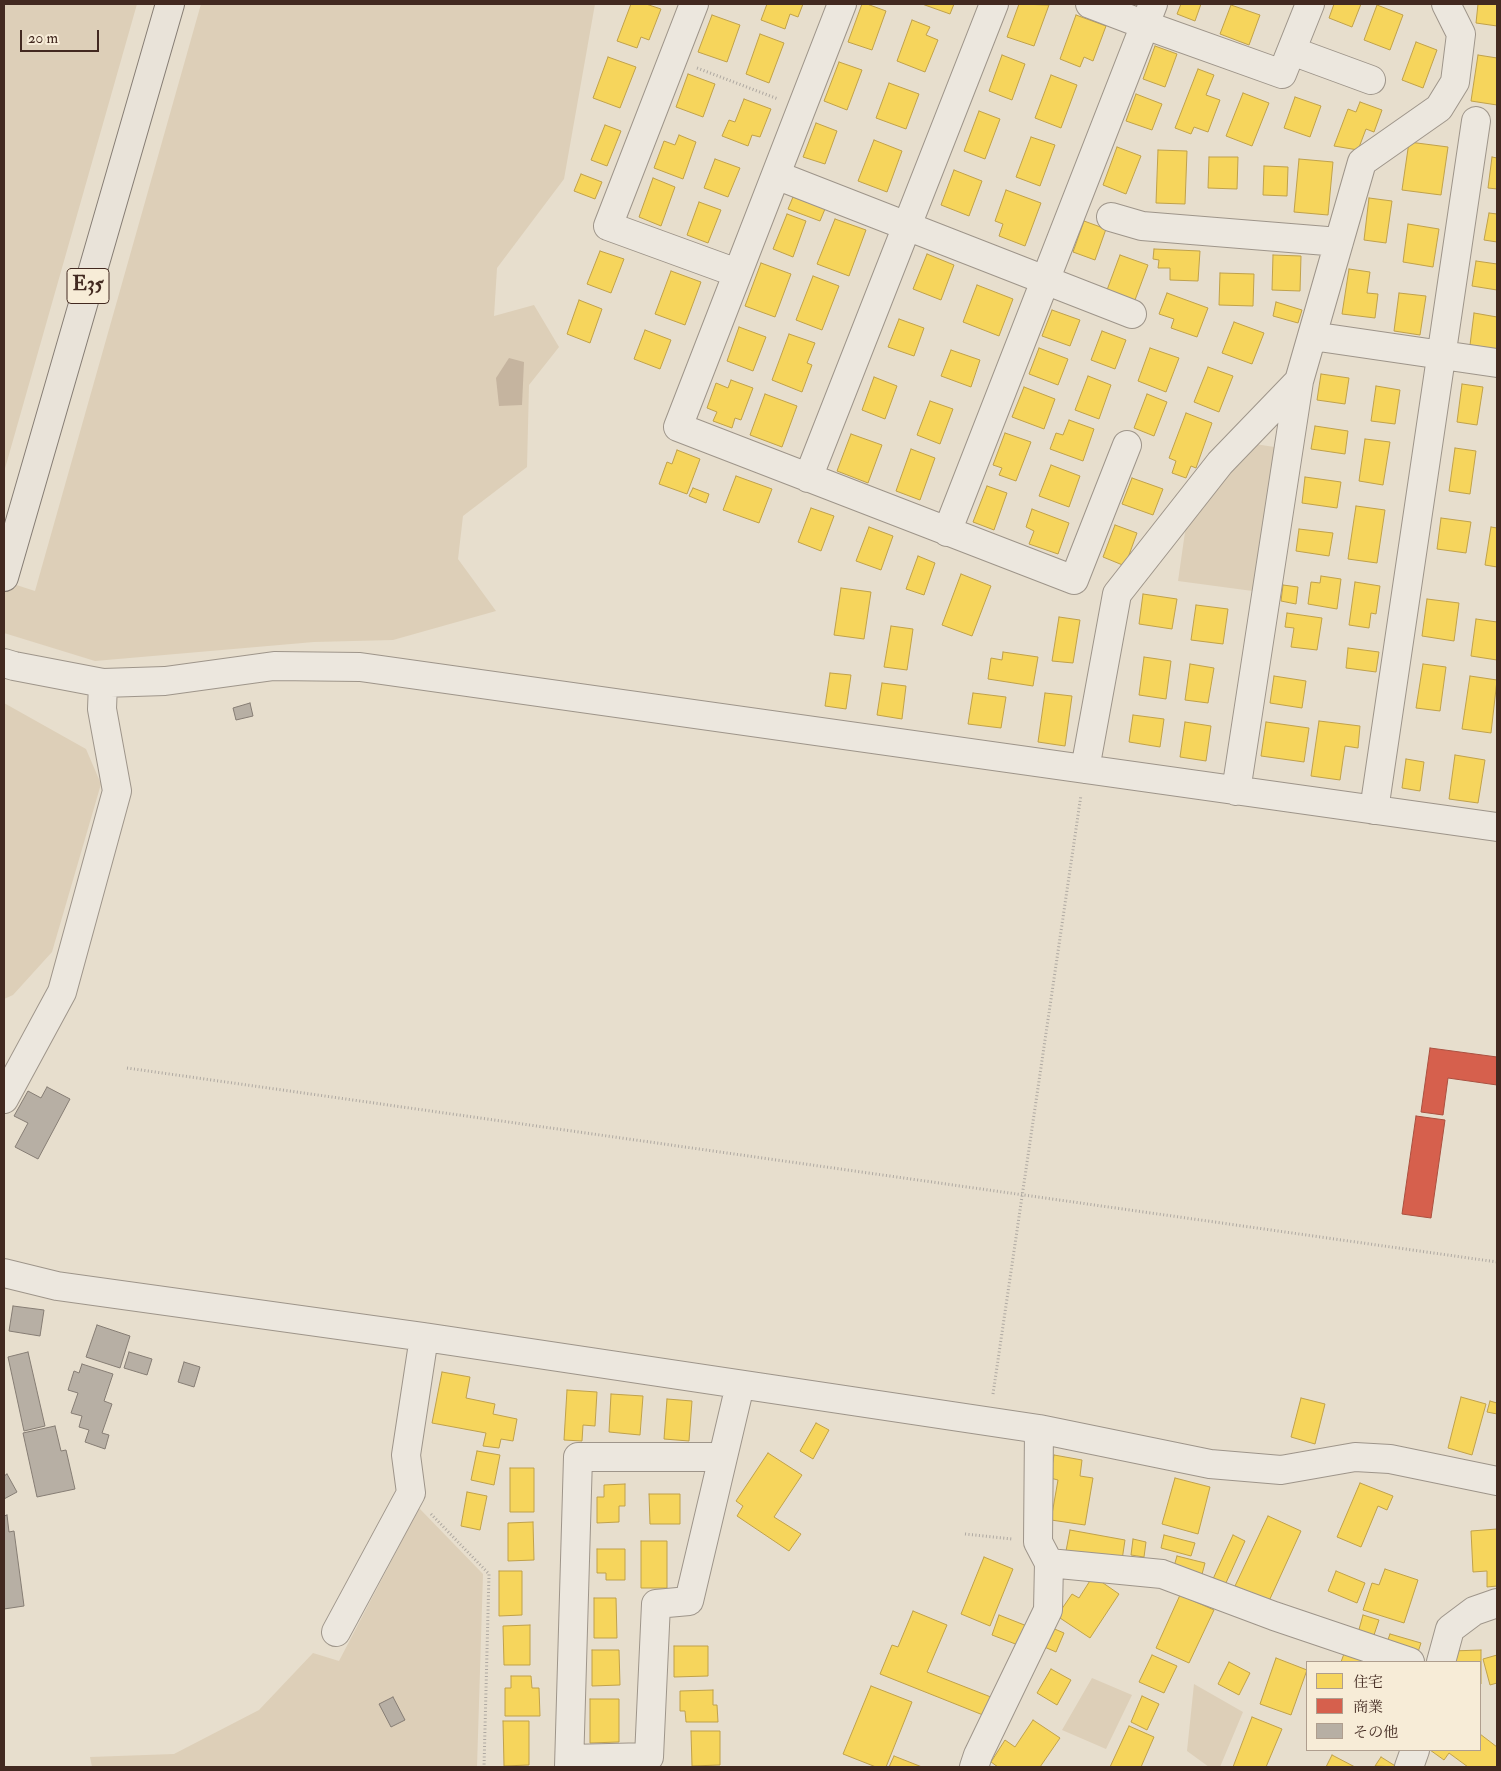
<!DOCTYPE html>
<html>
<head>
<meta charset="utf-8">
<style>
	body { margin:0 }
	#map { position:relative; width:1501px; height:1771px; overflow:hidden; background:#e7decd; font-family:"IM FELL Double Pica","Noto Serif JP",serif }
	canvas { display:block }
	.frame { position:absolute; inset:0; border:5px solid #422920; pointer-events:none }
	.legend { position:absolute; left:1306px; top:1661px; width:175px; height:90px; box-sizing:border-box; background:#f7ecd7; border:1px solid #af9e8e; margin:0; padding:6px 9px; list-style:none; font-size:15px; color:#422920 }
	.legend li { display:flex; align-items:center; gap:10px; height:25px }
	.legend b { width:25px; border:1px solid #af9e8e }
	.scale { position:absolute; left:20px; top:30px; width:79px; height:22px; box-sizing:border-box; border:2px solid #422920; border-top:0; padding-left:6px; font-size:15px; line-height:18px; white-space:nowrap; color:#422920; -webkit-text-stroke:4px #f7ecd7; paint-order:stroke }
</style>
</head>
<body>
<div id="map">
<canvas width="1501" height="1771"></canvas>
<div class="frame"></div>
<ul class="legend">
<li><b style="height:14px;background:#f6d55c"></b>住宅</li>
<li><b style="height:14px;background:#d6604d"></b>商業</li>
<li><b style="height:14px;background:#b7afa4"></b>その他</li>
</ul>
<div class="scale">20 m</div>
</div>
<script>
const g = document.querySelector('canvas').getContext('2d');
g.lineJoin = 'round';
function paint(path, color) {
  g.fillStyle = color;
  g.fill(path, 'evenodd');
}
function shape(rows) {
  const path = new Path2D();
  for (const r of rows) {
    path.moveTo(r[0], r[1]);
    for (let i = 2; i < r.length; i += 2) path.lineTo(r[i], r[i + 1]);
  }
  return path;
}
function strokePath(path, color, width, dash) {
  g.strokeStyle = color;
  g.lineWidth = width;
  g.lineCap = dash ? 'butt' : 'round';
  g.setLineDash(dash || []);
  g.stroke(path);
}
function drawText(font, color, halo, rows, align = 'center') {
  g.font = font + ' "IM FELL Double Pica",serif';
  g.lineWidth = 5;
  g.setLineDash([]);
  g.textBaseline = 'middle';
  g.strokeStyle = halo;
  g.fillStyle = color;
  for (const [text, x, y, turn = 0] of rows) {
    g.save();
    g.translate(x, y);
    g.rotate((+turn || 0) * Math.PI / 180);
    g.textAlign = isNaN(turn) ? turn : align;
    if (halo) g.strokeText(text, 0, 0);
    g.fillText(text, 0, 0);
    g.restore();
  }
}
const green = shape([
	[4,4,137,4,4,472],
	[201,4,595,4,564,179,497,268,494,316,534,305,559,347,529,385,527,467,463,516,458,559,496,611,393,640,314,642,95,661,4,633,4,581,35,591],
	[1255,444,1281,448,1260,592,1178,581,1186,525],
	[4,703,86,749,101,784,52,952,13,995,4,999],
	[419,1508,483,1574,477,1767,92,1767,90,1757,174,1754,259,1710,313,1653,339,1661],
	[1092,1678,1132,1695,1106,1749,1062,1730],
	[1194,1684,1243,1712,1220,1767,1209,1767,1187,1751]
]);
const water = shape([
	[509,358,524,362,522,405,499,406,496,378]
]);
const homes = shape([
	[631,4,646,4,661,9,649,40,641,37,637,48,617,41,631,4],
	[767,4,803,4,798,17,790,14,785,29,761,20,767,4],
	[862,4,867,4,886,11,872,50,848,42,862,4],
	[922,4,954,4,950,14,922,4],
	[1019,4,1049,5,1034,46,1007,37,1019,4],
	[1181,4,1201,4,1195,21,1177,14,1181,4],
	[1334,4,1361,4,1352,27,1329,18,1334,4],
	[1478,4,1497,4,1497,26,1476,23,1478,4],
	[1231,5,1260,15,1249,45,1220,34,1231,5],
	[1377,5,1403,15,1390,50,1364,40,1377,5],
	[712,15,740,25,727,62,698,52,712,15],
	[1076,15,1106,26,1093,61,1084,57,1080,67,1060,59,1076,15],
	[912,20,930,27,926,35,938,40,925,72,897,61,912,20],
	[760,34,784,43,769,83,746,74,760,34],
	[1416,42,1437,50,1423,88,1402,80,1416,42],
	[1155,46,1177,54,1165,87,1143,79,1155,46],
	[1002,55,1025,64,1012,100,989,91,1002,55],
	[1478,55,1497,58,1497,105,1471,101,1478,55],
	[608,57,636,67,620,108,593,98,608,57],
	[839,62,862,70,847,110,824,101,839,62],
	[1198,69,1214,75,1206,95,1220,100,1208,132,1194,127,1191,134,1175,128,1198,69],
	[688,74,715,84,703,117,676,107,688,74],
	[1051,75,1077,85,1061,128,1035,118,1051,75],
	[889,83,919,94,906,129,876,118,889,83],
	[1243,93,1269,103,1252,146,1226,136,1243,93],
	[1136,94,1162,104,1152,130,1126,121,1136,94],
	[1295,97,1321,106,1310,137,1284,128,1295,97],
	[744,99,771,109,760,137,752,135,748,146,722,136,729,120,735,122,744,99],
	[1360,102,1382,110,1374,132,1366,129,1358,150,1334,146,1348,109,1356,112,1360,102],
	[979,111,1000,119,985,159,964,151,979,111],
	[816,123,837,131,825,164,803,157,816,123],
	[605,125,621,131,607,166,591,160,605,125],
	[679,135,696,142,683,179,654,168,664,141,675,145,679,135],
	[1031,137,1055,145,1040,186,1016,177,1031,137],
	[874,140,902,151,887,192,858,181,874,140],
	[1409,142,1448,147,1441,195,1402,190,1409,142],
	[1117,147,1141,156,1126,194,1103,185,1117,147],
	[1158,150,1187,151,1185,204,1156,203,1158,150],
	[1209,157,1238,157,1237,189,1208,188,1209,157],
	[1492,157,1497,158,1497,189,1488,188,1492,157],
	[715,159,740,168,728,197,704,188,715,159],
	[1299,159,1333,162,1328,215,1294,212,1299,159],
	[1264,166,1288,167,1287,196,1263,195,1264,166],
	[954,170,982,181,969,216,941,205,954,170],
	[581,174,602,182,595,199,574,191,581,174],
	[653,178,675,187,661,226,639,217,653,178],
	[1006,190,1041,203,1025,246,999,236,1003,224,995,221,1006,190],
	[793,197,825,209,820,221,788,209,793,197],
	[1369,198,1392,201,1386,243,1364,240,1369,198],
	[699,202,721,210,708,243,687,235,699,202],
	[1489,213,1497,214,1497,242,1484,240,1489,213],
	[787,214,806,221,793,257,773,249,787,214],
	[835,219,866,230,849,276,817,264,835,219],
	[1084,221,1106,229,1095,260,1073,252,1084,221],
	[1408,224,1439,229,1433,267,1403,262,1408,224],
	[1154,249,1200,251,1198,281,1170,280,1170,268,1158,268,1159,260,1153,259,1154,249],
	[600,251,624,259,611,293,587,284,600,251],
	[927,254,954,265,941,300,913,289,927,254],
	[1120,255,1148,265,1135,300,1107,290,1120,255],
	[1273,255,1301,256,1300,291,1272,290,1273,255],
	[1476,261,1497,264,1497,290,1472,286,1476,261],
	[761,263,791,274,775,317,745,306,761,263],
	[1349,269,1370,272,1367,293,1378,294,1375,318,1342,314,1349,269],
	[671,271,701,282,685,325,655,314,671,271],
	[1220,273,1254,274,1253,306,1219,305,1220,273],
	[813,276,839,286,822,330,796,320,813,276],
	[977,285,1013,299,999,336,963,322,977,285],
	[1167,293,1208,308,1197,337,1171,328,1174,319,1159,314,1167,293],
	[1399,293,1426,296,1420,335,1394,331,1399,293],
	[579,300,602,309,590,343,567,334,579,300],
	[1276,302,1302,310,1298,323,1273,316,1276,302],
	[1052,310,1080,320,1070,346,1042,336,1052,310],
	[1474,313,1497,317,1497,349,1470,345,1474,313],
	[899,319,924,328,914,356,888,347,899,319],
	[1234,322,1264,333,1252,364,1222,353,1234,322],
	[739,327,766,337,753,371,727,361,739,327],
	[645,330,671,340,660,369,634,359,645,330],
	[1102,331,1126,340,1115,369,1091,360,1102,331],
	[789,334,815,343,807,363,812,365,802,392,772,380,789,334],
	[1039,348,1068,359,1058,385,1029,374,1039,348],
	[1150,348,1179,358,1166,392,1138,381,1150,348],
	[951,350,980,360,971,387,941,376,951,350],
	[1208,367,1233,376,1219,412,1194,402,1208,367],
	[1321,374,1349,378,1345,404,1317,400,1321,374],
	[1088,376,1111,385,1099,419,1075,410,1088,376],
	[874,377,897,386,885,419,862,410,874,377],
	[731,380,753,388,741,420,735,418,732,428,713,421,717,412,707,408,716,383,728,388,731,380],
	[1462,384,1483,387,1477,425,1457,422,1462,384],
	[1376,386,1400,390,1395,424,1371,421,1376,386],
	[1024,387,1055,399,1044,429,1012,417,1024,387],
	[765,394,797,406,782,447,750,435,765,394],
	[1147,394,1167,402,1154,436,1134,428,1147,394],
	[930,401,953,409,940,444,917,435,930,401],
	[1186,413,1212,423,1196,468,1191,466,1186,478,1172,473,1176,461,1169,458,1186,413],
	[1069,420,1094,429,1083,461,1050,449,1056,433,1063,435,1069,420],
	[1315,426,1348,431,1345,454,1311,449,1315,426],
	[1005,433,1031,442,1016,481,999,475,1002,468,993,465,1005,433],
	[851,434,882,445,868,483,837,471,851,434],
	[1365,439,1390,442,1383,485,1359,481,1365,439],
	[1455,448,1476,451,1470,494,1449,491,1455,448],
	[911,449,935,458,920,500,896,491,911,449],
	[677,450,700,459,687,494,659,484,667,462,672,464,677,450],
	[1051,465,1080,476,1069,507,1039,496,1051,465],
	[736,476,772,489,759,523,723,510,736,476],
	[1305,477,1341,482,1337,508,1302,503,1305,477],
	[1132,478,1163,489,1153,515,1122,504,1132,478],
	[987,486,1007,493,994,530,973,522,987,486],
	[693,488,709,494,706,503,689,496,693,488],
	[1356,506,1385,510,1377,563,1348,559,1356,506],
	[811,508,834,516,821,551,798,542,811,508],
	[1032,509,1069,523,1058,554,1029,544,1034,531,1026,527,1032,509],
	[1441,518,1471,522,1466,553,1437,549,1441,518],
	[1115,525,1137,533,1125,566,1103,557,1115,525],
	[869,527,893,536,881,570,856,561,869,527],
	[1491,527,1497,528,1497,567,1485,565,1491,527],
	[1299,529,1333,533,1329,556,1296,551,1299,529],
	[918,556,935,563,924,595,906,589,918,556],
	[961,574,991,586,972,636,942,625,961,574],
	[1321,576,1341,579,1337,609,1308,604,1311,582,1320,583,1321,576],
	[1355,582,1380,586,1376,614,1371,613,1369,628,1349,625,1355,582],
	[1283,585,1298,587,1296,604,1281,601,1283,585],
	[841,588,871,592,864,639,834,635,841,588],
	[1143,594,1177,599,1172,629,1139,624,1143,594],
	[1427,599,1459,603,1454,641,1422,636,1427,599],
	[1196,605,1228,609,1223,644,1191,640,1196,605],
	[1287,613,1322,618,1317,650,1291,647,1294,628,1285,627,1287,613],
	[1059,617,1080,620,1073,663,1052,661,1059,617],
	[1476,619,1497,622,1497,660,1471,656,1476,619],
	[891,626,913,629,907,670,884,667,891,626],
	[1348,648,1379,652,1376,672,1346,668,1348,648],
	[1003,652,1038,657,1033,686,988,679,991,658,1002,660,1003,652],
	[1144,657,1171,661,1166,699,1139,695,1144,657],
	[1190,664,1214,668,1208,703,1185,700,1190,664],
	[1423,664,1446,667,1440,711,1416,708,1423,664],
	[830,673,851,675,846,709,825,706,830,673],
	[1274,676,1306,681,1302,708,1270,703,1274,676],
	[1470,676,1497,680,1491,733,1462,729,1470,676],
	[882,683,906,686,902,719,877,715,882,683],
	[973,693,1006,697,1001,728,968,724,973,693],
	[1045,693,1072,696,1065,746,1038,742,1045,693],
	[1133,715,1164,719,1160,747,1129,742,1133,715],
	[1319,721,1360,726,1358,748,1345,746,1340,780,1311,776,1319,721],
	[1185,722,1211,726,1206,761,1180,757,1185,722],
	[1266,722,1309,728,1304,762,1261,756,1266,722],
	[1455,755,1485,760,1478,803,1449,799,1455,755],
	[1406,759,1424,762,1420,791,1402,788,1406,759],
	[442,1372,470,1377,466,1398,495,1404,493,1414,517,1419,513,1441,501,1439,499,1448,483,1446,486,1433,432,1423,442,1372],
	[567,1390,597,1392,595,1426,583,1425,582,1441,564,1440,567,1390],
	[611,1394,643,1396,640,1435,609,1432,611,1394],
	[1461,1397,1486,1404,1472,1455,1448,1448,1461,1397],
	[1301,1398,1325,1404,1315,1444,1291,1437,1301,1398],
	[667,1399,692,1401,689,1441,664,1439,667,1399],
	[1490,1401,1497,1403,1497,1414,1487,1412,1490,1401],
	[816,1423,829,1430,813,1459,800,1451,816,1423],
	[477,1451,500,1455,494,1485,471,1480,477,1451],
	[768,1453,802,1475,774,1517,801,1534,789,1551,737,1516,743,1506,736,1501,768,1453],
	[1054,1455,1082,1460,1080,1476,1093,1478,1085,1525,1051,1520,1058,1480,1050,1478,1054,1455],
	[510,1468,534,1468,534,1512,510,1512,510,1468],
	[1175,1478,1210,1487,1198,1534,1162,1524,1175,1478],
	[1360,1483,1393,1496,1387,1510,1378,1506,1361,1547,1337,1537,1360,1483],
	[625,1484,625,1506,619,1506,619,1522,597,1523,597,1497,604,1497,604,1485,625,1484],
	[467,1492,487,1496,480,1530,461,1526,467,1492],
	[649,1494,680,1494,680,1524,650,1524,649,1494],
	[1268,1516,1301,1531,1269,1601,1235,1586,1268,1516],
	[533,1522,534,1560,508,1561,508,1523,533,1522],
	[1497,1529,1497,1586,1487,1587,1487,1571,1473,1572,1471,1531,1497,1529],
	[1070,1530,1125,1540,1122,1560,1066,1551,1070,1530],
	[1164,1535,1195,1543,1191,1556,1161,1548,1164,1535],
	[1233,1535,1245,1541,1225,1585,1213,1579,1233,1535],
	[1133,1539,1146,1542,1144,1557,1131,1555,1133,1539],
	[641,1541,667,1541,667,1588,641,1588,641,1541],
	[597,1549,625,1549,625,1580,606,1580,606,1573,597,1573,597,1549],
	[1177,1556,1205,1563,1201,1578,1173,1570,1177,1556],
	[984,1557,1013,1569,990,1626,961,1614,984,1557],
	[1385,1569,1418,1580,1404,1623,1363,1610,1372,1583,1379,1585,1385,1569],
	[499,1571,522,1571,522,1615,499,1616,499,1571],
	[1336,1571,1365,1583,1357,1603,1328,1591,1336,1571],
	[1093,1576,1119,1594,1090,1638,1057,1616,1072,1594,1079,1598,1093,1576],
	[1180,1595,1214,1610,1189,1663,1156,1648,1180,1595],
	[594,1598,616,1598,617,1638,594,1638,594,1598],
	[913,1611,947,1625,927,1672,996,1699,988,1717,880,1674,892,1645,898,1647,913,1611],
	[999,1615,1027,1626,1018,1645,992,1635,999,1615],
	[1363,1615,1379,1620,1373,1638,1358,1633,1363,1615],
	[530,1625,530,1665,504,1665,503,1626,530,1625],
	[1050,1627,1064,1633,1056,1652,1042,1646,1050,1627],
	[1390,1634,1421,1643,1416,1658,1385,1648,1390,1634],
	[674,1646,708,1646,708,1676,674,1677,674,1646],
	[592,1650,619,1650,620,1685,592,1686,592,1650],
	[1481,1650,1481,1684,1480,1684,1480,1662,1451,1662,1451,1651,1481,1650],
	[1345,1651,1376,1662,1341,1662,1345,1651],
	[1152,1655,1177,1666,1164,1693,1139,1682,1152,1655],
	[1497,1655,1497,1683,1490,1685,1483,1659,1497,1655],
	[1276,1658,1307,1670,1291,1715,1260,1704,1276,1658],
	[1229,1662,1250,1673,1239,1695,1218,1684,1229,1662],
	[1051,1669,1071,1680,1057,1705,1037,1693,1051,1669],
	[511,1676,531,1676,532,1688,539,1688,540,1716,505,1716,505,1688,511,1688,511,1676],
	[871,1686,912,1702,886,1767,876,1767,843,1754,871,1686],
	[713,1690,713,1705,717,1705,718,1722,686,1722,685,1711,680,1711,680,1691,713,1690],
	[1142,1696,1159,1704,1147,1730,1131,1722,1142,1696],
	[590,1699,619,1699,619,1742,590,1743,590,1699],
	[1252,1717,1282,1729,1266,1767,1233,1767,1252,1717],
	[1033,1720,1060,1738,1040,1767,998,1767,991,1762,1005,1740,1015,1747,1033,1720],
	[503,1721,529,1721,529,1765,504,1766,503,1721],
	[1129,1726,1154,1737,1141,1767,1110,1767,1129,1726],
	[691,1731,720,1731,720,1765,692,1766,691,1731],
	[1480,1734,1497,1747,1497,1767,1468,1767,1449,1753,1444,1760,1430,1750,1480,1750,1480,1734],
	[1332,1755,1355,1767,1326,1767,1332,1755],
	[894,1756,922,1767,889,1767,894,1756],
	[1381,1757,1397,1767,1375,1766,1381,1757]
]);
const shops = shape([
	[1430,1048,1497,1057,1497,1085,1448,1078,1443,1115,1421,1112,1430,1048],
	[1416,1116,1445,1120,1431,1218,1402,1214,1416,1116]
]);
const building = shape([
	[250,703,253,716,236,720,233,708,250,703],
	[47,1087,70,1099,38,1159,15,1147,28,1123,14,1116,28,1091,41,1098,47,1087],
	[13,1306,44,1310,40,1336,9,1331,13,1306],
	[97,1325,130,1336,120,1368,86,1357,97,1325],
	[28,1352,45,1426,24,1431,8,1357,28,1352],
	[129,1352,152,1359,147,1375,124,1368,129,1352],
	[184,1362,200,1367,194,1387,178,1382,184,1362],
	[82,1364,113,1374,104,1401,112,1404,102,1433,109,1435,105,1449,85,1442,89,1430,79,1427,82,1416,71,1413,78,1393,68,1390,74,1371,79,1373,82,1364],
	[55,1426,61,1451,66,1450,75,1489,37,1497,23,1433,55,1426],
	[7,1474,17,1492,4,1499,4,1476,7,1474],
	[7,1515,9,1532,14,1531,24,1606,4,1609,4,1516,7,1515],
	[393,1697,405,1720,391,1727,379,1704,393,1697]
]);
const path = shape([
	[697,68,778,99],
	[127,1068,1497,1262],
	[993,1394,1081,795],
	[431,1514,489,1574,484,1767],
	[965,1534,1012,1539]
]);
const minor = shape([
	[694,4,608,226,737,273],
	[842,4,678,427,1074,580,1127,445],
	[1090,4,1145,25,1282,74,1310,4],
	[1292,51,1371,80],
	[776,175,1132,314],
	[1111,217,1142,226,1339,242],
	[1312,336,1497,363],
	[808,478,994,4],
	[947,532,1153,4],
	[4,663,14,666,103,683,165,681,274,666,360,667,1497,827],
	[1085,769,1117,594,1220,463,1299,381],
	[1236,791,1299,381,1362,162,1439,108,1455,82,1461,34,1446,4],
	[1374,810,1476,121],
	[4,1099,62,992,117,791,102,709,103,683],
	[4,1273,57,1286,424,1337,1039,1429,1210,1464,1281,1470,1355,1457,1390,1459,1497,1481],
	[1049,1563,1162,1574,1274,1616,1410,1662],
	[336,1632,411,1493,406,1455,424,1337],
	[1441,1662,1450,1629,1474,1611,1497,1603],
	[570,1759,649,1757,656,1604,689,1601,740,1385],
	[569,1767,578,1457,723,1457],
	[974,1767,978,1755,1048,1610,1049,1563,1038,1542,1039,1429],
	[1409,1767,1415,1750]
]);
const highway = shape([
	[4,577,170,4]
]);
const shields = [
	[88,286,42]
];
const shieldNames = [
	["E35",88,286]
];
paint(green, '#ddcfb8');
paint(water, '#c5b49f');
paint(homes, '#f6d55c');
strokePath(homes, '#c0a14a', 1);
paint(shops, '#d6604d');
strokePath(shops, '#aa5040', 1);
paint(building, '#b7afa4');
strokePath(building, '#867d74', 1);
strokePath(minor, '#9e958a', 30);
strokePath(highway, '#867d74', 30);
strokePath(path, '#aea8a1', 3, [1, 2.5]);
strokePath(minor, '#ece7de', 28);
strokePath(highway, '#e9e3d9', 28);
for (const [x, y, w] of shields) {
  const box = new Path2D();
  box.roundRect(x - w / 2, y - 17.5, w, 35, 4);
  g.fillStyle = '#f7ecd7';
  g.fill(box);
  strokePath(box, '#422920', 1);
}
drawText('bold 20px', '#422920', null, shieldNames);
</script>
</body>
</html>
